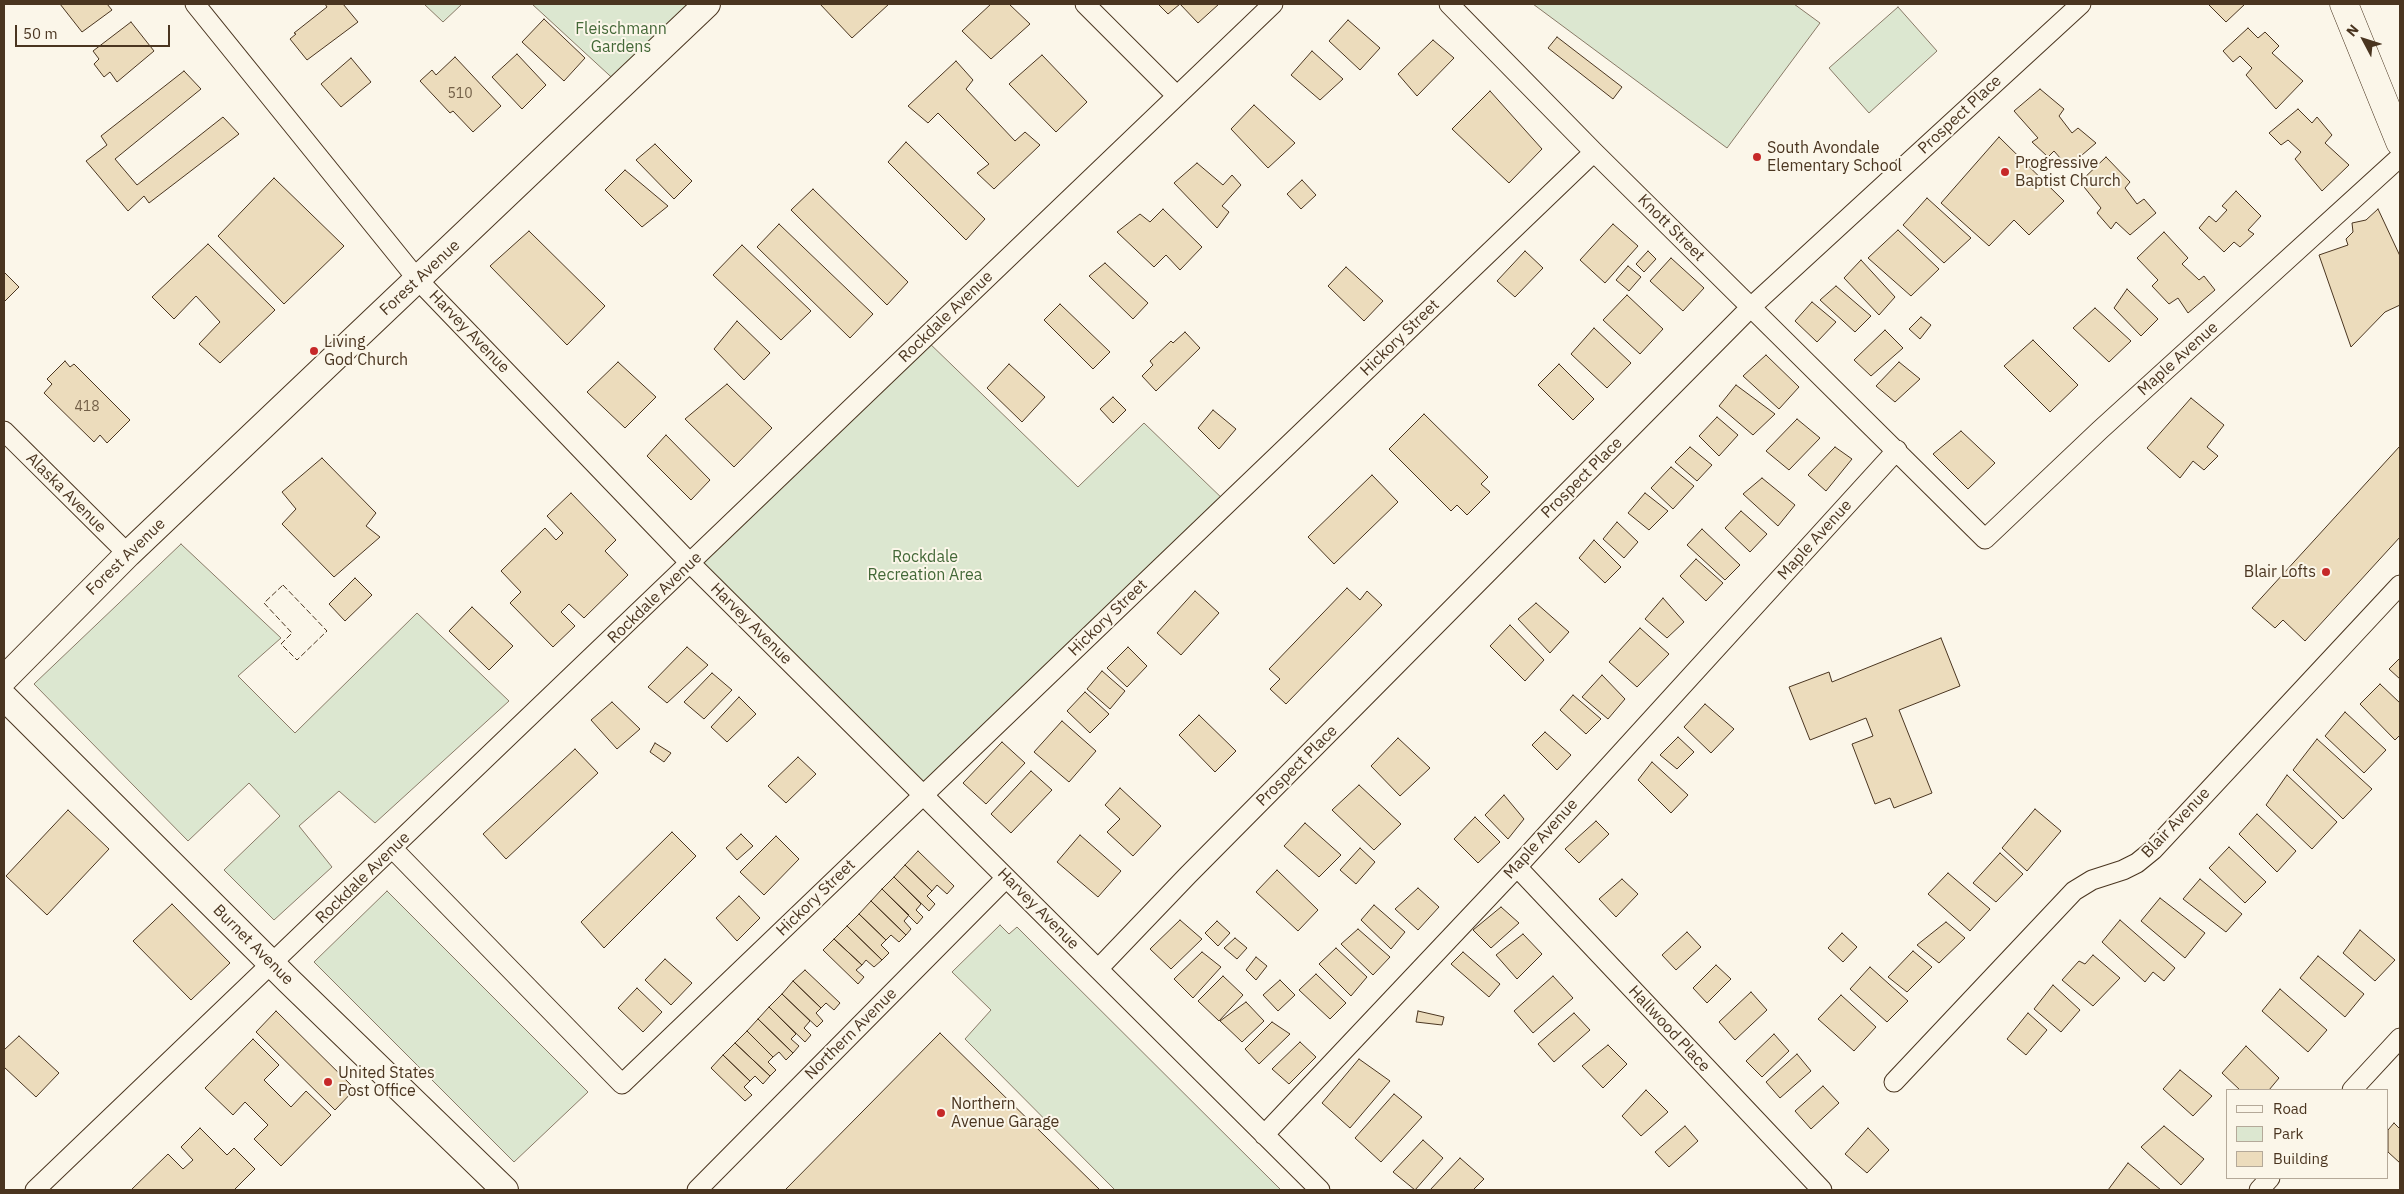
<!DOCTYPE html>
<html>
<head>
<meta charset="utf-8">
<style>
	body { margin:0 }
	#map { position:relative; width:2404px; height:1194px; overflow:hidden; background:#fbf6e9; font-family:"IBM Plex Sans",sans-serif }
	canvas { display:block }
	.frame { position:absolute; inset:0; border:5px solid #4a3520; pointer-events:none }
	.legend { position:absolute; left:2226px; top:1089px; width:162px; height:90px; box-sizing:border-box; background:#fbf6e9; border:1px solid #b4a999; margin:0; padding:6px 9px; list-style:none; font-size:15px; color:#4a3520 }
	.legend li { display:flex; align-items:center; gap:10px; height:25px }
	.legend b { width:25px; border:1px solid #b4a999 }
	.north { position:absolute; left:2339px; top:15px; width:50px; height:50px; -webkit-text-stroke:4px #fbf6e9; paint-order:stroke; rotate:310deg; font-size:14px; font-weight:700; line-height:20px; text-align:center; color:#4a3520 }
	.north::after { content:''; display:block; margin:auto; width:18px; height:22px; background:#4a3520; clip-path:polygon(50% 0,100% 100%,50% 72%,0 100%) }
	.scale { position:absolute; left:15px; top:25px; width:155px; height:22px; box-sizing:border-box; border:2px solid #4a3520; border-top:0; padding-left:6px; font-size:15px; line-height:18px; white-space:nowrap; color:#4a3520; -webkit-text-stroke:4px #fbf6e9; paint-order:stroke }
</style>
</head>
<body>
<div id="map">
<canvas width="2404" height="1194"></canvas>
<div class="frame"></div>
<ul class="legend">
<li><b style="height:6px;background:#fbf6e9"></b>Road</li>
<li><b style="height:14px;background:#dce7d0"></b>Park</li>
<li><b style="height:14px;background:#ecdcbc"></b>Building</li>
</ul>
<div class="north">N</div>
<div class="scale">50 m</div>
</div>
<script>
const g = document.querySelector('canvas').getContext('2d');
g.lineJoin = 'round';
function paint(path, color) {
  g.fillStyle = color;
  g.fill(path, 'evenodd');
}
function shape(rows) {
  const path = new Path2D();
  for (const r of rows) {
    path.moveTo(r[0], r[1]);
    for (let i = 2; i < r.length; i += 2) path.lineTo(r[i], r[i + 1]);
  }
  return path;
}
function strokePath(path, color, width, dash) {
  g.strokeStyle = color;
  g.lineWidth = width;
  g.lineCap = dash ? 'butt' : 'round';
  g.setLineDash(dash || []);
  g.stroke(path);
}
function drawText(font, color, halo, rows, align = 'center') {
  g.font = font + ' "IBM Plex Sans",sans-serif';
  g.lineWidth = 4;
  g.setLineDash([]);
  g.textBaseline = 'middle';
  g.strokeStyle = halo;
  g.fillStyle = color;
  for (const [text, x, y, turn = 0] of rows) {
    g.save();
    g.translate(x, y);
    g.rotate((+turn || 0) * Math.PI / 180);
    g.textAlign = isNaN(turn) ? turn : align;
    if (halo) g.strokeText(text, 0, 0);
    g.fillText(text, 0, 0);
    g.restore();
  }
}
const green = shape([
	[424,4,462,4,443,22,424,4],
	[532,4,707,4,621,86,532,4],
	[1533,4,1794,4,1820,23,1727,148,1533,4],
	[1898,7,1937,51,1869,113,1829,68,1898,7],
	[924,338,1078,487,1144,423,1227,503,923,796,691,564,924,338],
	[181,544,281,638,238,676,295,733,417,613,509,701,375,823,339,791,299,826,332,867,274,920,224,870,280,816,249,783,188,841,34,684,181,544],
	[387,891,588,1092,514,1162,314,962,387,891],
	[1000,925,1009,934,1017,927,1281,1190,1115,1190,965,1039,991,1010,952,972,1000,925]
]);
const building = shape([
	[60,4,107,4,112,10,82,32,60,4],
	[325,4,343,4,358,22,307,60,290,39,296,34,294,33,327,7,325,4],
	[820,4,889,4,852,38,820,4],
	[991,4,1009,4,1030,24,991,59,962,31,991,4],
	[1158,4,1219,4,1198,23,1180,4,1168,14,1158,4],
	[2208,4,2245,4,2226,22,2208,4],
	[544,19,585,58,564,81,522,42,544,19],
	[1348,20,1380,48,1360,70,1329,41,1348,20],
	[131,22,154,51,117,82,110,72,104,77,94,64,99,59,93,51,131,22],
	[2248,28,2258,38,2265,32,2279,46,2272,53,2303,81,2276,109,2246,75,2252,68,2240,56,2233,62,2223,51,2248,28],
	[1557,37,1622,87,1613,99,1548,48,1557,37],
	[1433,40,1454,58,1417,96,1398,74,1433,40],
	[1312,51,1343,79,1320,100,1291,75,1312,51],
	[517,54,546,85,522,109,492,77,517,54],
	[1042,55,1087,102,1056,132,1009,84,1042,55],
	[455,57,501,106,473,132,453,111,450,113,420,81,432,70,436,75,455,57],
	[351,58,371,82,341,107,321,84,351,58],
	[956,61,973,80,966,89,1015,141,1025,132,1040,145,994,189,977,173,989,164,938,113,928,123,908,106,956,61],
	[184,71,201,89,115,159,137,185,223,117,239,134,149,203,144,196,128,211,86,161,107,145,101,136,184,71],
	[2040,89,2064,109,2059,116,2072,133,2078,128,2096,143,2068,167,2054,151,2048,157,2032,142,2038,138,2014,111,2040,89],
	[1490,91,1542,149,1509,183,1452,129,1490,91],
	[1254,105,1295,143,1268,168,1231,129,1254,105],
	[2298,109,2312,123,2317,117,2332,135,2325,143,2349,165,2322,191,2295,159,2301,152,2288,140,2281,145,2269,133,2298,109],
	[1999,137,2064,201,2029,235,2014,220,1989,246,1941,203,1999,137],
	[906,142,985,219,966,240,888,162,906,142],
	[655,144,692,181,674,199,636,160,655,144],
	[2106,157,2130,182,2125,188,2137,204,2144,199,2156,213,2130,235,2116,222,2111,229,2097,213,2101,208,2080,182,2106,157],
	[1197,163,1223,185,1232,175,1241,185,1222,206,1229,212,1217,228,1174,183,1197,163],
	[625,170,668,206,642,227,605,190,625,170],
	[274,178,344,246,284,304,218,236,274,178],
	[1302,180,1316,195,1301,209,1287,194,1302,180],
	[813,189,908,282,887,305,791,210,813,189],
	[2236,191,2261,216,2248,230,2254,234,2240,247,2234,242,2224,252,2199,228,2209,216,2216,222,2227,210,2222,206,2236,191],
	[1927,198,1971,238,1944,263,1903,225,1927,198],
	[1163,209,1202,247,1180,270,1166,255,1154,267,1117,232,1140,214,1150,222,1163,209],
	[2378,209,2400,256,2400,305,2385,312,2351,347,2319,255,2348,245,2346,239,2353,232,2352,223,2366,220,2378,209],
	[779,224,873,314,850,338,757,247,779,224],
	[1613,224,1638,246,1605,283,1580,260,1613,224],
	[1898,230,1939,269,1911,296,1868,258,1898,230],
	[529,231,605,306,567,345,490,266,529,231],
	[2164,232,2188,258,2182,264,2199,280,2204,276,2215,290,2188,313,2178,298,2169,304,2152,286,2158,280,2137,258,2164,232],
	[208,244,275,310,220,363,199,344,220,322,196,296,174,319,152,297,208,244],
	[742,245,811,311,781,340,713,275,742,245],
	[1525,251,1543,268,1515,297,1497,281,1525,251],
	[1648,251,1656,259,1644,272,1636,264,1648,251],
	[1671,258,1704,288,1683,311,1650,281,1671,258],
	[1861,260,1895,297,1879,315,1844,278,1861,260],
	[1105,263,1148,303,1133,319,1089,276,1105,263],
	[1628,266,1641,277,1629,291,1616,280,1628,266],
	[1346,267,1383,301,1364,321,1328,286,1346,267],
	[4,272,19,287,4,302,4,272],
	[1836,286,1871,316,1855,332,1820,300,1836,286],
	[2127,289,2158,319,2141,336,2114,308,2127,289],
	[1627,295,1663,329,1640,354,1603,320,1627,295],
	[1812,302,1836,322,1817,342,1795,321,1812,302],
	[1060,304,1110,352,1093,369,1044,320,1060,304],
	[2095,308,2131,341,2109,362,2073,328,2095,308],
	[1921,317,1931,325,1920,339,1909,329,1921,317],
	[737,321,770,353,744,380,714,349,737,321],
	[1594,328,1631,363,1607,388,1571,354,1594,328],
	[1885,330,1903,348,1871,376,1854,360,1885,330],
	[1185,332,1200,348,1156,391,1142,376,1153,365,1150,361,1171,341,1173,343,1185,332],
	[2033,340,2078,385,2050,412,2004,366,2033,340],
	[1766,355,1799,387,1779,409,1743,376,1766,355],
	[65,361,70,367,74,364,130,420,107,443,100,435,94,442,44,393,52,384,47,379,65,361],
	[618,362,656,397,625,428,587,392,618,362],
	[1899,362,1920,379,1895,402,1876,386,1899,362],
	[1009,364,1045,397,1022,422,987,388,1009,364],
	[1559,364,1594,399,1573,420,1538,385,1559,364],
	[727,384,772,428,734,467,685,419,727,384],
	[1736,385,1775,414,1753,435,1719,406,1736,385],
	[1113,397,1126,410,1113,423,1100,409,1113,397],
	[2191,398,2224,425,2207,447,2218,456,2204,470,2193,461,2180,478,2147,448,2191,398],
	[1213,410,1236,429,1219,449,1198,428,1213,410],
	[1424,414,1488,477,1481,484,1490,492,1467,515,1457,505,1451,511,1389,449,1424,414],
	[1717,417,1738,435,1719,456,1699,436,1717,417],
	[1797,419,1820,438,1789,470,1766,451,1797,419],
	[1961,431,1995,463,1968,489,1933,454,1961,431],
	[666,435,710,480,691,500,647,456,666,435],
	[2400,446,2400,537,2305,641,2283,620,2275,628,2252,608,2400,446],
	[1690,447,1712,465,1697,481,1675,462,1690,447],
	[1835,447,1852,459,1826,491,1808,475,1835,447],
	[322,458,376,513,366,526,380,537,334,577,282,524,296,509,282,492,322,458],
	[1671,467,1694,486,1673,509,1651,488,1671,467],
	[1372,475,1398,502,1334,564,1308,537,1372,475],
	[1762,478,1795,505,1778,526,1743,494,1762,478],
	[571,493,616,540,605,551,628,575,584,618,569,604,561,612,575,626,553,647,510,603,521,592,501,571,545,528,556,540,563,533,547,516,571,493],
	[1645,493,1668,511,1649,530,1628,513,1645,493],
	[1741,511,1767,534,1750,552,1725,528,1741,511],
	[1617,522,1638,542,1624,558,1603,539,1617,522],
	[1702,529,1740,565,1725,580,1687,545,1702,529],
	[1594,540,1621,567,1605,583,1579,558,1594,540],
	[1696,559,1723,583,1706,601,1680,576,1696,559],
	[355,578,372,595,345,621,329,604,355,578],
	[1347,588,1360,600,1367,591,1382,605,1286,704,1270,689,1280,679,1269,669,1347,588],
	[1195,591,1219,613,1181,655,1157,633,1195,591],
	[1663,598,1684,622,1667,638,1645,619,1663,598],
	[1536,603,1569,632,1550,653,1518,619,1536,603],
	[472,607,513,646,489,670,449,631,472,607],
	[1510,625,1544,660,1525,681,1490,646,1510,625],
	[1640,628,1669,654,1637,687,1609,662,1640,628],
	[1941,638,1960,686,1899,710,1932,793,1894,808,1890,798,1875,804,1852,744,1873,736,1866,718,1810,740,1789,687,1829,672,1832,682,1941,638],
	[687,647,708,665,667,703,648,687,687,647],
	[1128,647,1147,666,1127,687,1107,668,1128,647],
	[2400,658,2400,679,2389,669,2400,658],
	[1102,671,1125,691,1110,709,1087,689,1102,671],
	[712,673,732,690,704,719,684,702,712,673],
	[1602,675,1625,699,1608,719,1582,697,1602,675],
	[2380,684,2400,703,2400,735,2395,740,2360,704,2380,684],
	[1085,692,1109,714,1090,733,1067,711,1085,692],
	[1573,695,1601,719,1586,734,1560,710,1573,695],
	[739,697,756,714,727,742,711,727,739,697],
	[612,702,640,729,617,749,591,720,612,702],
	[1705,704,1734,729,1711,753,1684,727,1705,704],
	[2345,712,2386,750,2364,773,2325,736,2345,712],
	[1199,715,1236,751,1215,772,1179,735,1199,715],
	[1062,721,1096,751,1069,782,1034,752,1062,721],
	[1545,732,1571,755,1557,770,1532,745,1545,732],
	[1678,737,1694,752,1677,769,1660,755,1678,737],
	[1398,738,1430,768,1400,796,1371,766,1398,738],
	[2317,739,2372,789,2343,819,2293,770,2317,739],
	[1002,742,1025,763,986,804,963,783,1002,742],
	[655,743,671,753,664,762,650,752,655,743],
	[575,749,598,773,506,859,483,834,575,749],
	[798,757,816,774,786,803,768,786,798,757],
	[1652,762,1688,795,1671,813,1638,780,1652,762],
	[1031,771,1052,790,1011,833,991,814,1031,771],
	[2287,775,2337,822,2312,849,2266,805,2287,775],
	[1359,785,1401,824,1374,850,1332,810,1359,785],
	[1120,788,1161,826,1133,856,1107,832,1120,819,1105,805,1120,788],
	[1504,795,1524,819,1508,839,1485,815,1504,795],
	[2035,809,2061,831,2027,871,2002,848,2035,809],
	[68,810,109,849,47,915,6,876,68,810],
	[2257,814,2296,851,2277,872,2239,834,2257,814],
	[1475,817,1500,842,1478,863,1454,839,1475,817],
	[1596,821,1609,834,1579,863,1565,849,1596,821],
	[1305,823,1341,855,1319,877,1284,846,1305,823],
	[672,832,696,856,604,948,581,922,672,832],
	[741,834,753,846,737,860,726,848,741,834],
	[1080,835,1121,871,1098,897,1057,862,1080,835],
	[776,836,799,859,764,895,740,872,776,836],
	[2229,847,2266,882,2245,903,2209,868,2229,847],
	[1360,848,1375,862,1356,884,1340,870,1360,848],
	[918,851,954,886,947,894,937,885,932,891,905,865,918,851],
	[2000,853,2023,874,1996,902,1973,883,2000,853],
	[905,865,932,891,927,896,935,904,929,911,894,877,905,865],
	[1277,870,1318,910,1298,931,1256,892,1277,870],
	[1948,873,1990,909,1970,931,1928,894,1948,873],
	[894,877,921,904,916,910,923,917,917,924,882,889,894,877],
	[1622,879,1638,894,1616,917,1599,899,1622,879],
	[2200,879,2242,914,2226,932,2183,899,2200,879],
	[1418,888,1439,907,1418,930,1395,909,1418,888],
	[882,889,909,915,904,921,911,929,906,935,871,901,882,889],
	[739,896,760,918,737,941,716,918,739,896],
	[2160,898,2205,933,2185,958,2141,921,2160,898],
	[871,901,906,935,899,942,891,935,886,940,859,914,871,901],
	[172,904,230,963,191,1000,133,941,172,904],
	[1374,905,1405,932,1391,949,1361,920,1374,905],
	[1501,907,1519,923,1491,948,1473,930,1501,907],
	[859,914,886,940,881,945,889,953,882,960,847,926,859,914],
	[1180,920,1202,939,1171,969,1150,949,1180,920],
	[2120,920,2175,968,2164,981,2153,972,2145,982,2102,942,2120,920],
	[1217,921,1230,933,1218,946,1205,933,1217,921],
	[1946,922,1965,938,1939,963,1917,945,1946,922],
	[847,926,882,960,874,967,866,960,862,965,834,939,847,926],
	[1358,929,1390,957,1373,975,1341,944,1358,929],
	[2360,930,2395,960,2375,981,2343,953,2360,930],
	[1687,932,1701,947,1676,970,1662,955,1687,932],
	[1842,933,1857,947,1843,962,1828,948,1842,933],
	[1523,934,1542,954,1517,979,1496,955,1523,934],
	[1235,938,1247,948,1237,959,1224,948,1235,938],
	[834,939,862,965,856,970,864,977,858,984,823,950,834,939],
	[1336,948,1367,977,1351,996,1319,964,1336,948],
	[1913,951,1932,967,1907,992,1888,977,1913,951],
	[1202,952,1221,967,1193,998,1174,979,1202,952],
	[1463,952,1500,984,1489,997,1451,964,1463,952],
	[2093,955,2120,978,2093,1006,2062,980,2079,961,2085,964,2093,955],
	[2318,956,2364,994,2345,1017,2300,978,2318,956],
	[1256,957,1267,966,1256,980,1246,970,1256,957],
	[665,959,692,983,671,1005,645,980,665,959],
	[1716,965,1731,979,1707,1003,1693,988,1716,965],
	[1870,967,1908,1001,1887,1022,1850,989,1870,967],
	[805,970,840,1003,834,1010,826,1003,821,1008,793,981,805,970],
	[1316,974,1346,1003,1330,1019,1299,990,1316,974],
	[1223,976,1243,995,1219,1021,1198,1001,1223,976],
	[1553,976,1573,998,1533,1033,1514,1011,1553,976],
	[1280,980,1295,995,1278,1011,1263,995,1280,980],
	[793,981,821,1008,816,1013,823,1021,817,1027,782,994,793,981],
	[2053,985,2080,1010,2061,1032,2034,1009,2053,985],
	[637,988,662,1012,643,1032,618,1008,637,988],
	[2280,989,2327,1030,2308,1052,2262,1011,2280,989],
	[1751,992,1767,1010,1735,1040,1719,1022,1751,992],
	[782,994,810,1021,804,1028,811,1035,805,1042,769,1007,782,994],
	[1841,995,1876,1027,1854,1051,1818,1019,1841,995],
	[1246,1002,1264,1021,1242,1042,1220,1021,1246,1002],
	[769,1007,796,1034,791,1039,799,1046,793,1053,758,1019,769,1007],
	[276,1011,355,1089,335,1110,256,1032,276,1011],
	[1418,1011,1444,1017,1442,1025,1416,1022,1418,1011],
	[1574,1013,1590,1030,1554,1062,1538,1044,1574,1013],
	[2028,1013,2047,1030,2026,1055,2007,1039,2028,1013],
	[758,1019,793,1053,786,1060,779,1052,773,1057,747,1031,758,1019],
	[1272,1022,1290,1034,1259,1064,1245,1049,1272,1022],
	[747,1031,773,1057,768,1062,776,1070,770,1076,735,1043,747,1031],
	[940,1033,1100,1190,785,1190,940,1033],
	[1774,1034,1789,1051,1762,1077,1746,1061,1774,1034],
	[19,1036,59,1073,36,1097,4,1067,4,1050,19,1036],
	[253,1039,279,1065,264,1080,291,1107,306,1091,331,1115,281,1166,254,1139,268,1125,245,1102,233,1115,205,1088,253,1039],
	[1300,1042,1316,1057,1289,1084,1272,1069,1300,1042],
	[735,1043,770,1076,763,1084,755,1076,750,1081,723,1055,735,1043],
	[1608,1045,1627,1064,1603,1088,1582,1066,1608,1045],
	[2246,1046,2279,1078,2269,1090,2240,1090,2222,1073,2246,1046],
	[1797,1054,1811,1071,1780,1098,1766,1082,1797,1054],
	[723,1055,750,1081,744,1087,752,1095,745,1101,711,1068,723,1055],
	[1359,1059,1390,1081,1350,1128,1322,1103,1359,1059],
	[2180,1070,2212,1096,2193,1116,2163,1089,2180,1070],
	[1823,1086,1839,1103,1811,1129,1795,1111,1823,1086],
	[1646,1090,1668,1112,1641,1136,1622,1116,1646,1090],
	[1394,1094,1422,1117,1381,1162,1355,1138,1394,1094],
	[2394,1123,2400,1129,2400,1163,2388,1152,2388,1130,2394,1123],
	[1685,1126,1698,1141,1669,1167,1655,1152,1685,1126],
	[2164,1126,2204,1159,2181,1185,2141,1147,2164,1126],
	[200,1128,227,1155,234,1148,255,1169,234,1190,131,1190,168,1154,183,1169,193,1160,181,1147,200,1128],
	[1868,1128,1889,1150,1867,1173,1845,1154,1868,1128],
	[1423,1140,1443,1158,1415,1190,1393,1172,1423,1140],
	[1460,1158,1484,1179,1473,1190,1430,1190,1460,1158],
	[2128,1163,2161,1190,2108,1190,2128,1163]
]);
const street = shape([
	[195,4,418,280,691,564,1320,1190],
	[1085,4,1176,95],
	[1449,4,1594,152,1985,539,2100,430,2400,157],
	[4,431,128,554],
	[393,849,622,1084,1594,152],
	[1517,867,1822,1190],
	[1098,969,1188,875,1751,307,2081,4],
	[1894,1082,2074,891,2092,880,2123,870,2137,863,2153,850,2400,585],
	[2352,1090,2400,1038],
	[1264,1135,1517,867,1897,450],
	[35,1190,1273,4],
	[697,1190,1006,878],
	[2259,1190,2270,1178]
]);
const secondary = shape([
	[4,679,128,554,707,4],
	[4,697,289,981,505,1190]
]);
const primary = shape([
	[2344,4,2400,142]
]);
const fence = shape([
	[283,585,327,631,297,660,281,644,292,633,264,603,283,585]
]);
const markers = [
	[1757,157,5,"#c62828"],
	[2005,172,5,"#c62828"],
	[314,351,5,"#c62828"],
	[2326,572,5,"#c62828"],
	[328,1082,5,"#c62828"],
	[941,1113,5,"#c62828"]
];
const numberNames = [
	["510",460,94],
	["418",87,407]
];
const parkNames = [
	["Fleischmann",621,29],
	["Gardens",621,47],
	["Rockdale",925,557],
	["Recreation Area",925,575]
];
const streetNames = [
	["Prospect Place",1960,115,-43],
	["Knott Street",1671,228,45],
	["Forest Avenue",420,278,-43],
	["Rockdale Avenue",946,317,-44],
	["Harvey Avenue",469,332,46],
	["Hickory Street",1400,338,-44],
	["Maple Avenue",2178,359,-42],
	["Prospect Place",1582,478,-45],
	["Alaska Avenue",66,493,45],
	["Maple Avenue",1815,540,-48],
	["Forest Avenue",126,557,-44],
	["Rockdale Avenue",655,598,-44],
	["Hickory Street",1108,618,-44],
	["Harvey Avenue",751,624,45],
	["Prospect Place",1297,766,-45],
	["Blair Avenue",2176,823,-46],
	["Maple Avenue",1541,839,-48],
	["Rockdale Avenue",363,878,-44],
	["Hickory Street",816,898,-44],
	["Harvey Avenue",1038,909,45],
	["Burnet Avenue",253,945,45],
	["Hallwood Place",1669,1029,47],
	["Northern Avenue",851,1034,-45]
];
const poiNames = [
	["South Avondale",1767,148],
	["Elementary School",1767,166],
	["Progressive",2015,163],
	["Baptist Church",2015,181],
	["Living",324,342],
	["God Church",324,360],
	["Blair Lofts",2316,572,"right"],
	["United States",338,1073],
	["Post Office",338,1091],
	["Northern",951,1104],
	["Avenue Garage",951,1122]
];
paint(green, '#dce7d0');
strokePath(green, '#887966', 1);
paint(building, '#ecdcbc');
strokePath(building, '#4a3520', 1);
strokePath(street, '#4a3520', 21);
strokePath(secondary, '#4a3520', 28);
strokePath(primary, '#4a3520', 29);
strokePath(street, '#fbf6e9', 19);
strokePath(secondary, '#fbf6e9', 26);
strokePath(primary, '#fbf6e9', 28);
strokePath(fence, '#4a3520', 1, [6, 2.5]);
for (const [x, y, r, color] of markers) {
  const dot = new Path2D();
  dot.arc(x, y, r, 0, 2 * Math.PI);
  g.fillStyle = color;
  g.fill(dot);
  strokePath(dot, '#fbf6e9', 2);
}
drawText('14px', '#725f47', null, numberNames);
drawText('16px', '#436837', '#fbf6e9', parkNames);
drawText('16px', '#4a3520', '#fbf6e9', streetNames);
drawText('16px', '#4a3520', '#fbf6e9', poiNames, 'left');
</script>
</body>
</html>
